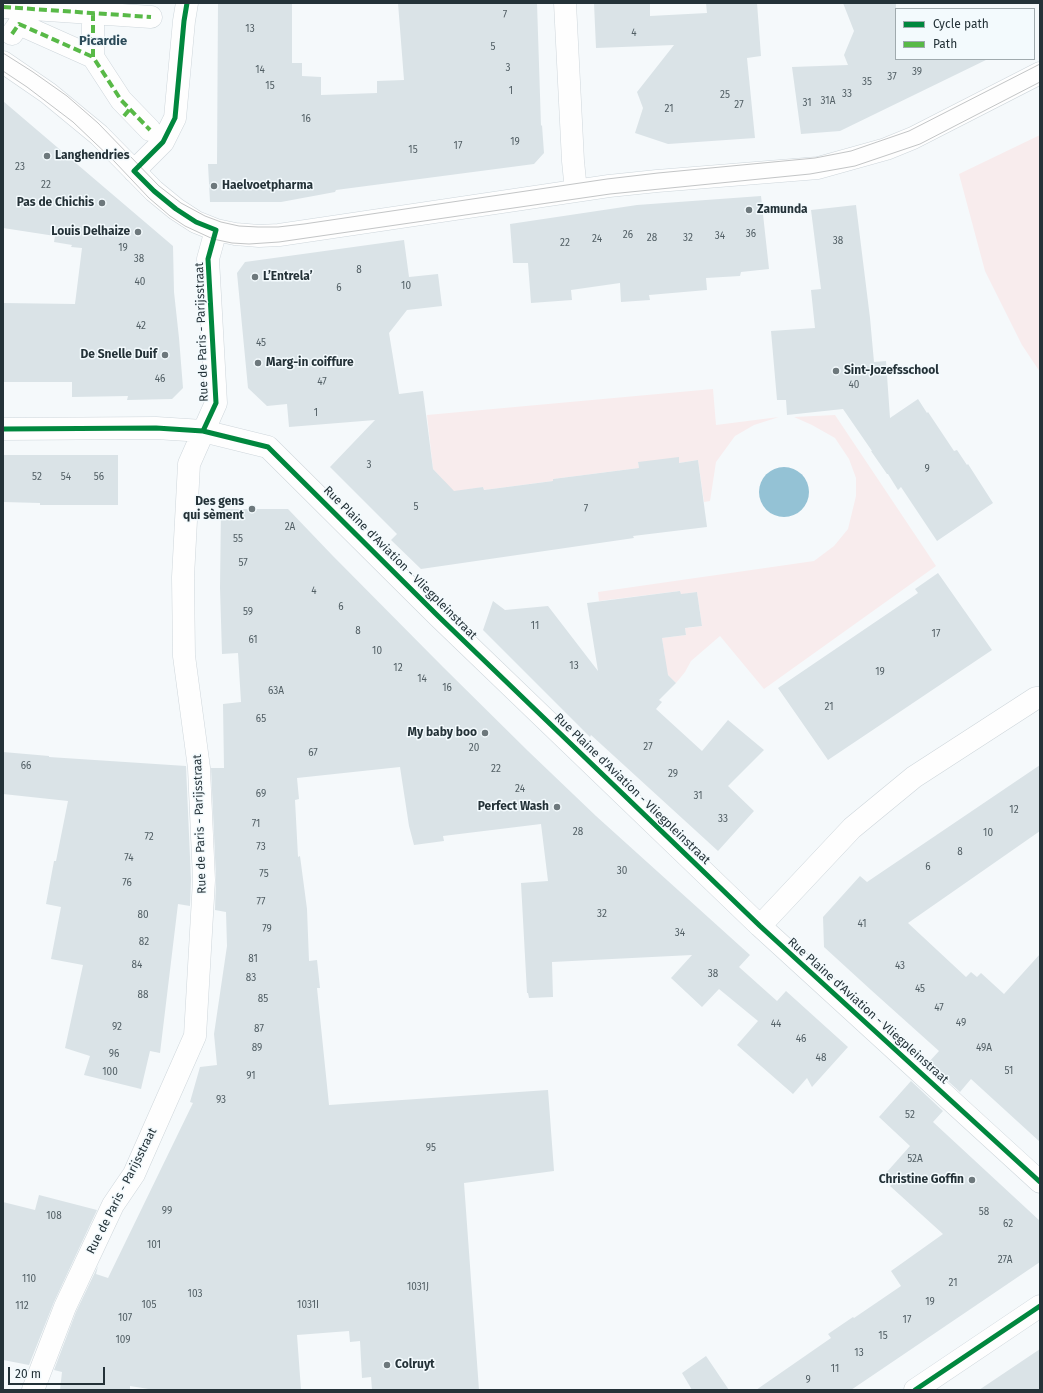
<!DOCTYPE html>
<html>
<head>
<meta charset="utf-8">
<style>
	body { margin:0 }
	#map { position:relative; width:1043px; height:1393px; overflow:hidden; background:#f5f9fb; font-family:"Fira Sans",sans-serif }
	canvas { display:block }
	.frame { position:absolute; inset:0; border:4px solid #243238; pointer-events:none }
	.legend { position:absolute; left:895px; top:8px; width:140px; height:52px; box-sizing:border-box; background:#f3fafd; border:1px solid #a0aaae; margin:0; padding:5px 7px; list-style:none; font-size:12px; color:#243238 }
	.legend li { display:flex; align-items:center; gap:8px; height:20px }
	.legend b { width:20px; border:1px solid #a0aaae }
	.scale { position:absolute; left:8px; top:1367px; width:97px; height:18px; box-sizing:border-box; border:2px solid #243238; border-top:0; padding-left:5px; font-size:12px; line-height:14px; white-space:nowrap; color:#243238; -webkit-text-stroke:3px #f3fafd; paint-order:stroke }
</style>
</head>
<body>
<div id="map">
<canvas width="1043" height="1393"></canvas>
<div class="frame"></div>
<ul class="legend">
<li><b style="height:5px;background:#00873e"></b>Cycle path</li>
<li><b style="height:5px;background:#58b947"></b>Path</li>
</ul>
<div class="scale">20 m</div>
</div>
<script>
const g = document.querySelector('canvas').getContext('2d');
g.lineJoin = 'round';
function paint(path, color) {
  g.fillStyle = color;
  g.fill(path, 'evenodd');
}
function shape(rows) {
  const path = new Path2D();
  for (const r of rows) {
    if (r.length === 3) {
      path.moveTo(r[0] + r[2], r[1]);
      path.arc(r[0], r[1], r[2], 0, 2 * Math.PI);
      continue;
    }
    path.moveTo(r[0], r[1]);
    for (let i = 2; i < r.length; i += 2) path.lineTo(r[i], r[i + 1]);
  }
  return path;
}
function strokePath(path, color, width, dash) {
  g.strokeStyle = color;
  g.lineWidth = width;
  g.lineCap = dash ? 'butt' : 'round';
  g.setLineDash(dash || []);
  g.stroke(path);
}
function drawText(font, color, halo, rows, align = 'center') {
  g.font = font + ' "Fira Sans",sans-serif';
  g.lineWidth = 3;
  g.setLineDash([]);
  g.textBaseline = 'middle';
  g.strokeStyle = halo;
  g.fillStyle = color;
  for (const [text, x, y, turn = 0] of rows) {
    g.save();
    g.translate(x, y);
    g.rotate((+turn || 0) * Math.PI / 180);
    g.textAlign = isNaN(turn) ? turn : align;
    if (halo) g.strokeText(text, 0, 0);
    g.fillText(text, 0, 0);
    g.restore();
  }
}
const green = shape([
	[1040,135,1040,372,1022,345,985,271,959,174],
	[713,389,716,425,779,417,754,425,735,436,716,462,710,501,704,502,698,460,679,463,679,458,638,463,639,468,553,479,553,481,484,490,483,487,464,490,454,496,442,484,444,481,433,469,427,415],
	[835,415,936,566,764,689,720,636,691,661,685,672,676,683,658,665,665,658,662,638,686,635,680,591,599,601,598,592,814,561,834,546,848,529,856,496,856,478,849,459,835,438,812,425,794,417],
	[697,592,702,626,688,628,684,594]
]);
const water = shape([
	[784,492,25]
]);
const building = shape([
	[218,3,292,3,292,63,302,63,302,76,321,77,321,95,377,93,377,81,404,80,398,3,537,3,541,126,542,125,544,153,534,164,336,190,335,192,281,202,210,202,208,164,217,164],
	[594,3,650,3,650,16,707,13,706,3,757,3,761,56,747,58,755,138,668,144,635,133,643,108,637,92,674,45,596,48],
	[843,3,896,3,896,59,988,59,840,131,801,134,792,67,848,65,844,55,854,31],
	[3,101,173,246,174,292,179,338,183,388,172,399,127,400,128,396,72,397,72,382,3,382,3,303,75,304,82,248,71,247,72,245,54,242,55,236,3,228],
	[761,196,769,269,741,272,740,276,706,278,707,290,649,295,650,300,621,302,620,283,571,290,572,300,531,303,528,263,513,263,510,224,637,205],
	[856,205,870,318,874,362,886,361,890,418,918,399,927,413,928,412,954,451,957,450,967,465,968,464,993,503,937,541,901,487,898,490,888,474,887,474,871,451,872,451,843,409,787,415,786,400,777,400,771,331,815,328,811,290,821,289,811,210],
	[404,240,409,277,438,274,442,306,407,310,389,333,399,394,423,391,433,469,454,491,483,487,484,490,553,481,553,479,639,468,638,462,679,457,679,463,698,460,707,527,633,536,634,538,421,569,391,540,397,534,330,467,375,420,289,427,287,404,267,406,248,388,237,273,245,262],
	[3,455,118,455,118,505,40,505,40,503,3,502],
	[221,509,288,509,332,555,443,667,528,751,596,816,750,955,739,967,777,1001,786,991,848,1047,812,1087,807,1078,793,1094,737,1045,758,1021,719,989,702,1007,671,978,692,955,552,962,553,997,529,998,528,993,527,993,521,883,548,881,541,824,443,836,444,841,414,845,409,826,400,767,297,778,299,799,295,800,298,857,300,856,307,909,309,961,317,960,320,988,317,988,329,1105,548,1090,554,1171,464,1183,479,1390,372,1390,371,1377,362,1378,360,1341,350,1342,349,1331,297,1335,301,1390,155,1390,130,1386,130,1390,60,1390,62,1372,54,1370,76,1312,98,1266,96,1274,108,1278,193,1103,190,1102,200,1067,217,1065,214,1034,227,946,226,912,215,910,216,879,211,768,224,768,223,704,241,702,238,653,222,654,220,588],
	[938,573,992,650,828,760,778,688,918,593,915,589],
	[680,591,681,594,697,592,702,626,685,628,686,635,662,638,668,675,676,683,659,700,662,702,656,709,702,751,728,720,764,750,728,786,754,811,718,851,591,735,590,737,483,630,493,601,505,610,548,606,598,671,587,603],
	[3,752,49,756,49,757,186,766,191,880,190,906,178,904,160,1053,150,1051,141,1089,84,1075,90,1056,65,1048,83,965,51,959,61,907,46,904,54,861,56,861,68,801,3,794],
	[1040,765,1040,831,908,923,966,977,971,972,977,977,981,973,1004,994,1040,954,1040,1142,971,1079,960,1092,928,1063,939,1051,871,990,824,947,823,917,860,876,867,882],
	[911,1081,943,1111,933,1122,1040,1221,1040,1262,851,1390,756,1390,831,1338,828,1334,853,1317,854,1318,901,1286,891,1271,943,1234,890,1186,895,1181,886,1173,910,1146,879,1117],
	[39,1195,97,1210,54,1302,29,1365,3,1360,3,1202,35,1210],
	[1040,1349,1040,1390,979,1390],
	[706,1356,729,1390,692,1390,682,1373]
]);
const street = shape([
	[565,3,573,161,576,191],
	[3,7,151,17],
	[93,13,93,57,121,100,150,130],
	[12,34,19,24,93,57],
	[3,62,48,93,99,135,154,191,176,209,196,222,216,230,235,234,259,236,279,235,609,186,657,181,818,168,886,149,913,138,1040,73],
	[134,171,163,142,175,118,184,21,187,3],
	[3,429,156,428,203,431,268,447,438,616,760,926,1040,1182],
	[760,926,852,828,914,777,1036,698,1040,698],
	[33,1390,65,1307,113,1205,134,1174,195,1036,204,880,199,768,184,656,183,577,189,464,216,403,208,259,216,230],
	[915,1390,1040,1306]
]);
const tram = shape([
	[3,53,33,72,67,96,98,123,159,186,181,203,205,216,221,222,239,226,258,227,278,227,304,224,607,179,658,173,815,158,851,151,909,131,1040,64],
	[3,71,27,87,73,122,114,161,149,198,170,216,185,226,213,239,232,243,249,244,279,242,610,194,810,174,855,166,920,144,1040,82]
]);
const quiet = shape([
	[3,7,151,17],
	[93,13,93,57,121,100,150,130],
	[12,34,19,24,93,57],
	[124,116,130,109]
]);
const cycleway = shape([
	[187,3,184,21,175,118,163,142,134,171,154,191,176,209,196,222,216,230,208,259,216,403,203,431],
	[3,429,156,428,203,431,268,447,438,616,760,926,1040,1182],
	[915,1390,1040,1306]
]);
const markers = [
	[47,156,4,"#6d787c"],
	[214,186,4,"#6d787c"],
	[102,203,4,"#6d787c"],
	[749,210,4,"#6d787c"],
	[138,232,4,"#6d787c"],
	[255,277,4,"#6d787c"],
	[165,355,4,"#6d787c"],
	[258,363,4,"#6d787c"],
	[836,371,4,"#6d787c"],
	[252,509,4,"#6d787c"],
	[485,733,4,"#6d787c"],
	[557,807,4,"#6d787c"],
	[972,1180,4,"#6d787c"],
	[387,1365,4,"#6d787c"]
];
const numberNames = [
	["7",505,15],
	["13",250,29],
	["4",634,33],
	["5",493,47],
	["3",508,68],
	["14",260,70],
	["39",917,72],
	["37",892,77],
	["35",867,82],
	["15",270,86],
	["1",511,91],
	["33",847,94],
	["25",725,95],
	["31A",828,101],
	["31",807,103],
	["27",739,105],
	["21",669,109],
	["16",306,119],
	["19",515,142],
	["17",458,146],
	["15",413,150],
	["23",20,167],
	["22",46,185],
	["36",751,234],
	["26",628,235],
	["34",720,236],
	["28",652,238],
	["32",688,238],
	["24",597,239],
	["38",838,241],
	["22",565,243],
	["19",123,248],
	["38",139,259],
	["8",359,270],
	["40",140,282],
	["10",406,286],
	["6",339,288],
	["42",141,326],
	["45",261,343],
	["46",160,379],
	["47",322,382],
	["40",854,385],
	["1",316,413],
	["3",369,465],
	["9",927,469],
	["52",37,477],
	["54",66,477],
	["56",99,477],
	["5",416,507],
	["7",586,509],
	["2A",290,527],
	["55",238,539],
	["57",243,563],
	["4",314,591],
	["6",341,607],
	["59",248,612],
	["11",535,626],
	["8",358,631],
	["17",936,634],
	["61",253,640],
	["10",377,651],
	["13",574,666],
	["12",398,668],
	["19",880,672],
	["14",422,679],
	["16",447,688],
	["63A",276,691],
	["21",829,707],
	["65",261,719],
	["27",648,747],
	["20",474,748],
	["67",313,753],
	["66",26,766],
	["22",496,769],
	["29",673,774],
	["24",520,789],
	["69",261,794],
	["31",698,796],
	["12",1014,810],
	["33",723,819],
	["71",256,824],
	["28",578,832],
	["10",988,833],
	["72",149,837],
	["73",261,847],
	["8",960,852],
	["74",129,858],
	["6",928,867],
	["30",622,871],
	["75",264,874],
	["76",127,883],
	["77",261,902],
	["32",602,914],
	["80",143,915],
	["41",862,924],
	["79",267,929],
	["34",680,933],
	["82",144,942],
	["81",253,959],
	["84",137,965],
	["43",900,966],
	["38",713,974],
	["83",251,978],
	["45",920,989],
	["88",143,995],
	["85",263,999],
	["47",939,1008],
	["49",961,1023],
	["44",776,1024],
	["92",117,1027],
	["87",259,1029],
	["46",801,1039],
	["89",257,1048],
	["49A",984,1048],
	["96",114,1054],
	["48",821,1058],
	["51",1009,1071],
	["100",110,1072],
	["91",251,1076],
	["93",221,1100],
	["52",910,1115],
	["95",431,1148],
	["52A",915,1159],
	["99",167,1211],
	["58",984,1212],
	["108",54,1216],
	["62",1008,1224],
	["101",154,1245],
	["27A",1005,1260],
	["110",29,1279],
	["21",953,1283],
	["1031J",418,1287],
	["103",195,1294],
	["19",930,1302],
	["105",149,1305],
	["1031I",308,1305],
	["112",22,1306],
	["107",125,1318],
	["17",907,1320],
	["15",883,1336],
	["109",123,1340],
	["13",859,1353],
	["11",835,1369],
	["9",808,1380]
];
const poiNames = [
	["Langhendries",55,156],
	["Haelvoetpharma",222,186],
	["Pas de Chichis",94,203,"right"],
	["Zamunda",757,210],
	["Louis Delhaize",130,232,"right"],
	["L’Entrela’",263,277],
	["De Snelle Duif",157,355,"right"],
	["Marg-in coiffure",266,363],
	["Sint-Jozefsschool",844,371],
	["Des gens",244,502,"right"],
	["qui sèment",244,516,"right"],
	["My baby boo",477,733,"right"],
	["Perfect Wash",549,807,"right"],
	["Christine Goffin",964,1180,"right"],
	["Colruyt",395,1365]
];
const streetNames = [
	["Rue de Paris - Parijsstraat",202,332,-92],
	["Rue Plaine d'Aviation - Vliegpleinstraat",400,563,45],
	["Rue Plaine d'Aviation - Vliegpleinstraat",632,789,44],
	["Rue de Paris - Parijsstraat",200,824,-92],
	["Rue Plaine d'Aviation - Vliegpleinstraat",868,1011,42],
	["Rue de Paris - Parijsstraat",122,1191,-63]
];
const neighbourhoodNames = [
	["Picardie",103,41]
];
paint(green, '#f8eced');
paint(water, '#94c2d5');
paint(building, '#dae3e7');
strokePath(street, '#ced6db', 23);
strokePath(street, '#fefefe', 22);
strokePath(tram, '#c3c5c6', 1);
strokePath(quiet, '#58b947', 4, [8, 4]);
strokePath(cycleway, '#00873e', 5);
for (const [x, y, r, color] of markers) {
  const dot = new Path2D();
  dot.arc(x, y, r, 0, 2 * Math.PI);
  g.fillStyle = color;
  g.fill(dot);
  strokePath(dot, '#f3fafd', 1.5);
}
drawText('10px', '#525f65', null, numberNames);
drawText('bold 12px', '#243238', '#f3fafd', poiNames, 'left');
drawText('12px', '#243238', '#f3fafd', streetNames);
drawText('bold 13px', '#2b4a58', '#f3fafd', neighbourhoodNames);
</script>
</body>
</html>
